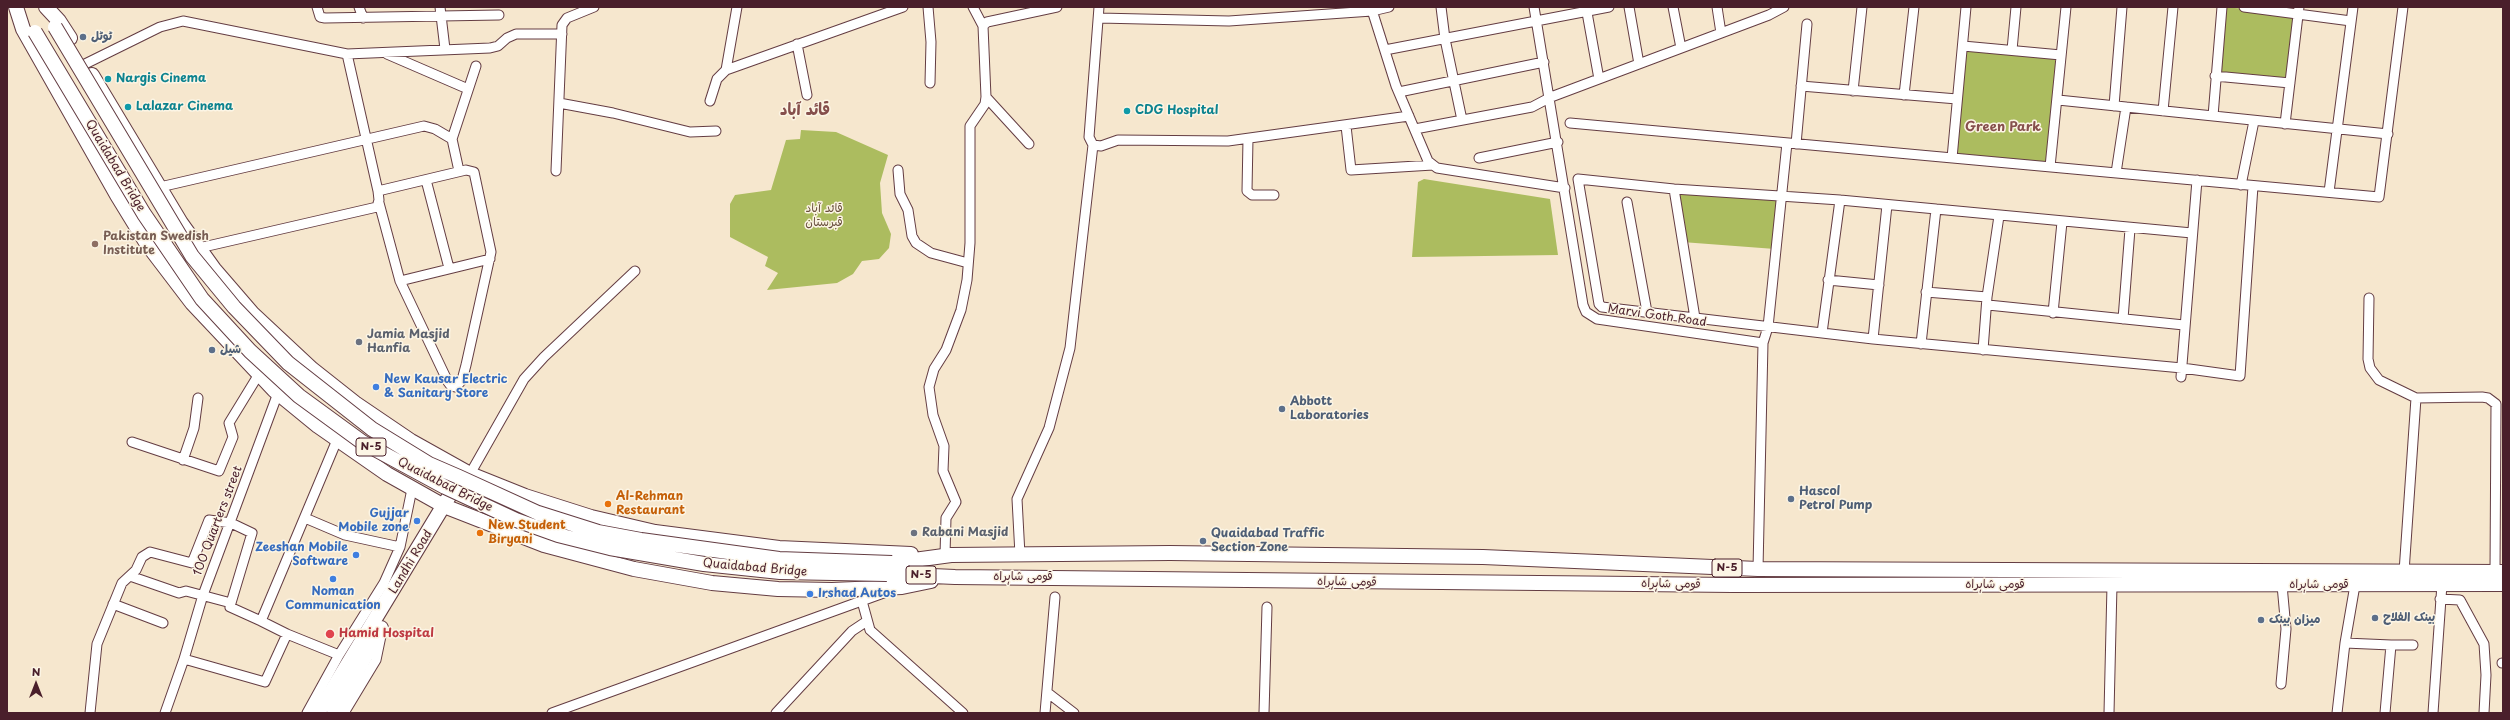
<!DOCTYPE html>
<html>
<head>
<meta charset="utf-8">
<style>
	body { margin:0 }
	#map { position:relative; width:2510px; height:720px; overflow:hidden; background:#f6e7ce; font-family:"Playpen Sans",sans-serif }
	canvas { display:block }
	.frame { position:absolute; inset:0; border:8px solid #4a1f2b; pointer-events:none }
	.north { position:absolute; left:16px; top:664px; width:40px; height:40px; -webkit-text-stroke:3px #fcf5e5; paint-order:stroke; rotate:0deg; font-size:11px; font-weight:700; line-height:16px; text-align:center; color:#4a1f2b }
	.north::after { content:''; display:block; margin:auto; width:14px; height:18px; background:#4a1f2b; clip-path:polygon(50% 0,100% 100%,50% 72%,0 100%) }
</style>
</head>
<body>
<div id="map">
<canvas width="2510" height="720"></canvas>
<div class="frame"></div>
<div class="north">N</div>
</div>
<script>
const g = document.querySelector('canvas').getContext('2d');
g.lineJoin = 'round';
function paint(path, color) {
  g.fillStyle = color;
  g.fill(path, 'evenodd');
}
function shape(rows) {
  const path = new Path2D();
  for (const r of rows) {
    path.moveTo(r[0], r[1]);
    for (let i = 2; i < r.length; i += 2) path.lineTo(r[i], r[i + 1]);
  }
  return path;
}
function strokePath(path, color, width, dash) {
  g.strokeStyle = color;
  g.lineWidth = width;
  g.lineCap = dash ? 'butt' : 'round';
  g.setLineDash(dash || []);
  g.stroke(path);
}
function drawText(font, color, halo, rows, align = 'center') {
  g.font = font + ' "Playpen Sans","Playpen Sans Arabic",sans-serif';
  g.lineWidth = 3;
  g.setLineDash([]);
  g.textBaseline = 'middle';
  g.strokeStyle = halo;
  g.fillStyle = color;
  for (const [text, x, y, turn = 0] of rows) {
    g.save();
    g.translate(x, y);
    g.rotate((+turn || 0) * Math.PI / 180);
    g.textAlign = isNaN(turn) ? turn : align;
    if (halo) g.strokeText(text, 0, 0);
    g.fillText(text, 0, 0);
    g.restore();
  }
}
const green = shape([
	[2222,7,2298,13,2290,83,2215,76],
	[1963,46,2061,55,2050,167,1952,158],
	[801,130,836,132,888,155,880,183,882,213,891,234,889,248,879,259,862,261,853,274,837,283,767,290,778,273,765,266,768,257,730,237,730,204,735,195,771,190,786,140,800,139],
	[1424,179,1550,199,1558,255,1412,257,1418,182],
	[1674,189,1781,195,1775,249,1682,242]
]);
const minor = shape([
	[317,7,320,17,325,18,499,15],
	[359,7,363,18],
	[440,7,445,49],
	[928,7,931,42,930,83],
	[973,7,983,26],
	[1099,7,1089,137,1093,145,1101,146,1118,140,1228,141,1409,116],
	[1371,7,1396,86,1428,161,1437,168,1565,188],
	[1441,7,1445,39,1462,120],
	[1534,7,1583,305,1586,312,1597,319,1763,343,1758,569],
	[1586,7,1599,79],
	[1629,7,1639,64],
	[1673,7,1681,48],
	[1717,7,1721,33],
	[2244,7,2351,21],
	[1099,18,1229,21,1372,11,1389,7],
	[797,44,807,95],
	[1963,46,2061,55],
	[1385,50,1609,7],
	[2012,50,2016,7],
	[387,54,468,89],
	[85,64,160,27,183,21,347,54,490,48,498,46,507,38,516,34,562,34],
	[726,70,737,7],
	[2215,76,2290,83],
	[1801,86,1957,99],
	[1853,91,1862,7],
	[1399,92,1544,62],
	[1904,95,1914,7],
	[986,97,1029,144],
	[2058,100,2388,134],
	[710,101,717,79,726,70,903,7],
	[559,103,613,113,690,132,716,131],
	[2114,106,2122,7],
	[2163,111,2173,7],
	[2213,116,2222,7],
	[1570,123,2379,197,2403,7],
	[2285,124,2299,7],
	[1346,126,1351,170,1433,165],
	[1415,129,1532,107,1551,97,1769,15,1784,7],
	[1248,139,1247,191,1252,195,1274,195],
	[1796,144,1807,24],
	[1479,158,1558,142],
	[1952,158,1966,7],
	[2050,167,2066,7],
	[898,170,900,194,908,210,912,236,916,243,931,253,968,263],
	[459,171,452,139,476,66],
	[556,171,562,25,567,18,594,7],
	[2116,173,2126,107],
	[426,180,449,268],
	[2241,185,2254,121],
	[160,187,424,126,435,129,452,139],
	[1674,189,1695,318],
	[378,191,466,170,474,172,491,252,466,365,462,380,456,387,451,386,448,382,400,281,379,203],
	[2329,192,2353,7],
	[1627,202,1647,312],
	[1887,205,1873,339,2182,368,2240,376,2253,186],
	[199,248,377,207,379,200,378,191,347,54],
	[1828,280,1879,285],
	[400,281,490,259],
	[1926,292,1987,297],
	[2369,298,2368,359,2370,368,2379,380,2416,398,2482,397,2488,398,2496,404,2495,572],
	[1988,305,2184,325],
	[2053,313,2062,222],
	[2123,319,2130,229],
	[1822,333,1840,200],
	[1873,339,1602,307,1599,304,1578,179,1674,189,1840,200,2192,233],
	[1763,343,1768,327,1787,143],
	[1921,344,1936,209],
	[1983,350,1987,297,1999,216],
	[2181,377,2197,180],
	[337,440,261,621,287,634,339,655],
	[132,442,219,471,233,437,229,423,259,374],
	[183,460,194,428,198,398],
	[470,474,524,379,544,357,635,271],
	[305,518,345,535,400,547],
	[945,555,946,518,956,502,943,471,944,446,933,415,929,387,934,369,946,350,961,310,967,280,970,243,970,126,985,104,986,97,983,26,987,22,1057,7],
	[1020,555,1017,499,1049,428,1070,348,1093,145],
	[2404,572,2416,398],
	[2355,585,2345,643,2391,645],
	[2440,599,2460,600,2484,644,2486,675,2484,713],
	[862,601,870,630,963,713],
	[231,603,230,607,261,621],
	[113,604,163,623],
	[184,659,203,595,278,393],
	[2502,663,2503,663],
	[2281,684,2286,629,2282,585],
	[1048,693,1074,713],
	[90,713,97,644,122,583,136,570,142,557,150,552,192,563,209,520,231,523,252,533,231,603,186,591,179,593,130,576],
	[165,713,184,659,265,682,287,634],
	[307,713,339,655,384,583,400,547,412,489],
	[344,713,376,660,381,636],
	[552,713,889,591],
	[776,713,852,631,867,621],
	[1045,713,1055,597],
	[1264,713,1267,607],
	[2109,713,2112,585],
	[2337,713,2345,643],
	[2385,713,2391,645,2413,645],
	[2433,713,2442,584]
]);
const primary = shape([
	[318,713,459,480],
	[334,713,381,628]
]);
const trunk = shape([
	[16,7,23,29,117,195,147,244,192,303,274,390,318,426,387,474,444,506,544,545,634,569,712,583,778,589,832,590,902,587,931,581],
	[46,7,59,21,70,38],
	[92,75,181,223,214,269,252,313,312,369,355,403,411,441,470,474,525,496,591,517,655,532,779,548,911,554],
	[892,563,951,555,1170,553,1483,557,1758,569,2503,572],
	[887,574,955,577,1733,585,2503,584]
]);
const trunkBridge = shape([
	[55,27,192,256,234,307,288,363,372,429,429,464,459,477,538,513,598,532,641,540,779,559,892,563],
	[35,32,144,214,202,299,250,351,299,396,362,442,445,487,516,520,558,535,610,548,704,564,780,572,887,574]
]);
const markers = [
	[83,37,4,"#5c6f8a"],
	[108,79,4,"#0f9aa8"],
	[128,107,4,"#0f9aa8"],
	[1127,111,4,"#0f9aa8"],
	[95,244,4,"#8d6e63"],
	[359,342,4,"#6b7280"],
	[212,350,4,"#5c6f8a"],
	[376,387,4,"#3f7fe0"],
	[1282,409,4,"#5c6f8a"],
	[1791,499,4,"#5c6f8a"],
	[608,504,4,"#e8710a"],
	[417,521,4,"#3f7fe0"],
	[480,533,4,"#e8710a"],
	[914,533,4,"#6b7280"],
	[1203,541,4,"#5c6f8a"],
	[356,555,4,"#3f7fe0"],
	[333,579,4,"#3f7fe0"],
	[810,594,4,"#3f7fe0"],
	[2375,618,4,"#5c6f8a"],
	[2261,620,4,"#5c6f8a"],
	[330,634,5,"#e0444e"]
];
const shields = [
	[371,447,30],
	[1727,568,30],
	[921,575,30]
];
const shieldNames = [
	["N-5",371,447],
	["N-5",1727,568],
	["N-5",921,575]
];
const serviceNames = [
	["ٹوٹل",91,37],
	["شیل",220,350],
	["Abbott",1290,402],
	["Laboratories",1290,416],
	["Hascol",1799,492],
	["Petrol Pump",1799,506],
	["Quaidabad Traffic",1211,534],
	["Section Zone",1211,548],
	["بینک الفلاح",2383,618],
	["میزان بینک",2269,620]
];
const cultureNames = [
	["Nargis Cinema",116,79],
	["Lalazar Cinema",136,107],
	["CDG Hospital",1135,111]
];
const streetNames = [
	["Quaidabad Bridge",115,166,59],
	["Marvi Goth Road",1657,316,8],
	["Quaidabad Bridge",445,485,27],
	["100 Quarters street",218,521,-69],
	["Landhi Road",411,562,-59],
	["Quaidabad Bridge",755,568,5],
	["قومی شاہراہ",1023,577],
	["قومی شاہراہ",1347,582,1],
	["قومی شاہراہ",1671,584,1],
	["قومی شاہراہ",1995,585],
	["قومی شاہراہ",2319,585]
];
const parkNames = [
	["قائد آباد",824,209],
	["قبرستان",824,223]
];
const educationNames = [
	["Pakistan Swedish",103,237],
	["Institute",103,251]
];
const worshipNames = [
	["Jamia Masjid",367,335],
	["Hanfia",367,349],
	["Rabani Masjid",922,533]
];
const shopNames = [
	["New Kausar Electric",384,380],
	["& Sanitary Store",384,394],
	["Gujjar",409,514,"right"],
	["Mobile zone",409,528,"right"],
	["Zeeshan Mobile",348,548,"right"],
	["Software",348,562,"right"],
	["Noman",333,592,"center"],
	["Communication",333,606,"center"],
	["Irshad Autos",818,594]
];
const foodNames = [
	["Al-Rehman",616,497],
	["Restaurant",616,511],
	["New Student",488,526],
	["Biryani",488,540]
];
const healthNames = [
	["Hamid Hospital",339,634]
];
const neighbourhoodNames = [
	["Green Park",2003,127]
];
const districtNames = [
	["قائد آباد",805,111]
];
paint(green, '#acbc5f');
strokePath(minor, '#643d43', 11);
strokePath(primary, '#643d43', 16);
strokePath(trunk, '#643d43', 16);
strokePath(minor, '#fff', 9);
strokePath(primary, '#fff', 14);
strokePath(trunk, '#fff', 14);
strokePath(trunkBridge, '#643d43', 16, []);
strokePath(trunkBridge, '#fff', 14);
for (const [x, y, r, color] of markers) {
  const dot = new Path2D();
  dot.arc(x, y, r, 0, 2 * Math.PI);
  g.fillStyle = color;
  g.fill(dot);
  strokePath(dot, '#fcf5e5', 1.5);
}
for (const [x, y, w] of shields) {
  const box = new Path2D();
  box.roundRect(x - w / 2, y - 9, w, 18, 3);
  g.fillStyle = '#fcf5e5';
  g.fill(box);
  strokePath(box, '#4a1f2b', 1);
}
drawText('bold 11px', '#4a1f2b', null, shieldNames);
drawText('bold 12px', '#4e5e75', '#fcf5e5', serviceNames, 'left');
drawText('bold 12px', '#0d838f', '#fcf5e5', cultureNames, 'left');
drawText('12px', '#4a1f2b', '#fcf5e5', streetNames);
drawText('12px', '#674e3b', '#fcf5e5', parkNames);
drawText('bold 12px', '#785e54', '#fcf5e5', educationNames, 'left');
drawText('bold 12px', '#5b616d', '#fcf5e5', worshipNames, 'left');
drawText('bold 12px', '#366cbe', '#fcf5e5', shopNames, 'left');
drawText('bold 12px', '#c56008', '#fcf5e5', foodNames, 'left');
drawText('bold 12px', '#be3a42', '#fcf5e5', healthNames, 'left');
drawText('bold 13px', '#864f4c', '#fcf5e5', neighbourhoodNames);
drawText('bold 16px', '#864f4c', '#fcf5e5', districtNames);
</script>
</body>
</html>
